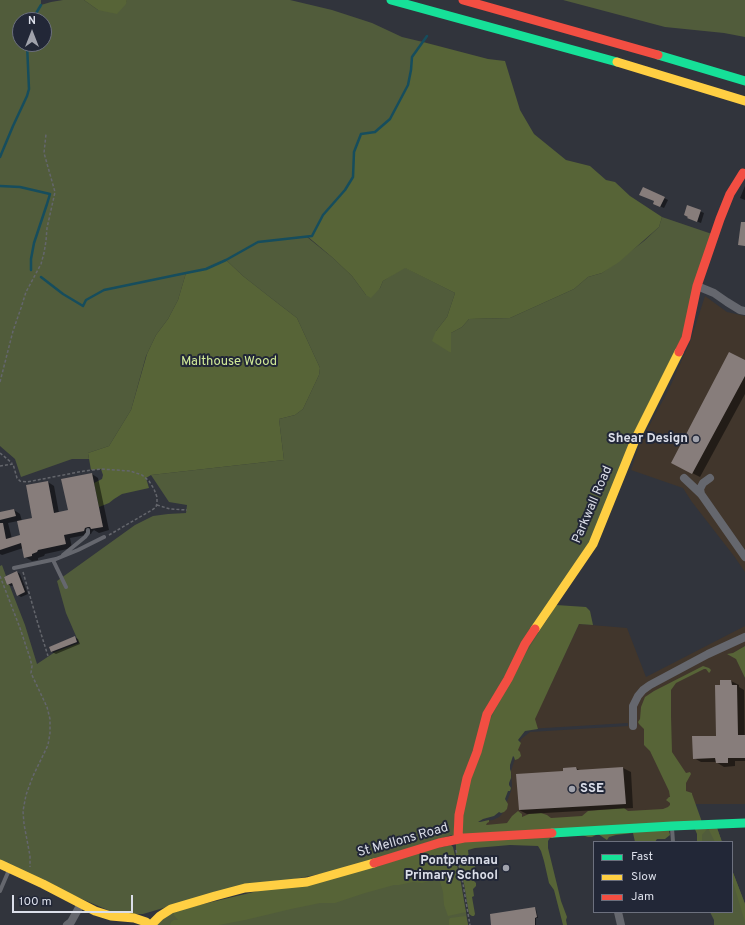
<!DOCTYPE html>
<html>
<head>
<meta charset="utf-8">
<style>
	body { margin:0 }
	#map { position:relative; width:745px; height:925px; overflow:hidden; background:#31343c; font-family:Overpass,sans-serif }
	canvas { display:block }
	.legend { position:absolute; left:593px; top:841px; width:140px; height:72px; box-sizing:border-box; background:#222737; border:1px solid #6c707e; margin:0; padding:5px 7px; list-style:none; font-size:12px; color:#dbdee9 }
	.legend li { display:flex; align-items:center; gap:8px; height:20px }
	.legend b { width:20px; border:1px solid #6c707e }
	.north { position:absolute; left:12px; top:12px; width:40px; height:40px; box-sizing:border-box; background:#222737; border:1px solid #6c707e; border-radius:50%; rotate:0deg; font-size:11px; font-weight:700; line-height:16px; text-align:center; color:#dbdee9 }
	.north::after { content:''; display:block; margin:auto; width:14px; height:18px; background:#a0a2ac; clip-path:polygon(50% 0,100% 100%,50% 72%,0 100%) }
	.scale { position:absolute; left:12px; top:895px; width:121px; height:18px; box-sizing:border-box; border:2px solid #dbdee9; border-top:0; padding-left:5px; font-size:12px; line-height:14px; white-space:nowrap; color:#dbdee9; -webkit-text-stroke:3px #222737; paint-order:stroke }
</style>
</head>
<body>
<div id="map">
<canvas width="745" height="925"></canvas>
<ul class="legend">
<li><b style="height:5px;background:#16e098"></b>Fast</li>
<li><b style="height:5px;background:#ffcf43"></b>Slow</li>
<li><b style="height:5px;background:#f24e42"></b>Jam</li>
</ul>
<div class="north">N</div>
<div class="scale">100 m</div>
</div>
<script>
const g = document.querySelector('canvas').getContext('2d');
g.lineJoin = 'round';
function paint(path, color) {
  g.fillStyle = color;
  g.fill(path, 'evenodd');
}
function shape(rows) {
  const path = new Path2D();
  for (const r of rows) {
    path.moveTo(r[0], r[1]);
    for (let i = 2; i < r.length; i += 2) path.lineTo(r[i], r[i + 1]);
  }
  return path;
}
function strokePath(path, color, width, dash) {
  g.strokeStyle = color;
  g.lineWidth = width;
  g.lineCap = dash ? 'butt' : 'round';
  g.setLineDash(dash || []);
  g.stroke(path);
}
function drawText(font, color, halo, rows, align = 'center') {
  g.font = font + ' Overpass,sans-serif';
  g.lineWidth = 4;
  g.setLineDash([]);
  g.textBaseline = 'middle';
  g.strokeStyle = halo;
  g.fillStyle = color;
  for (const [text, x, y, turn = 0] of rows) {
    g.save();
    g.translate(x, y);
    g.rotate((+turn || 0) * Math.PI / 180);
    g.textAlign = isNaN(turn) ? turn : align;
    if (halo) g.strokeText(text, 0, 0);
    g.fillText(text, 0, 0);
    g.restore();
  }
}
const commercial = shape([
	[705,296,727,312,745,316,745,572,734,556,692,502,683,488,631,470,640,443,669,389,690,342],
	[579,624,627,628,646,677,745,626,745,646,734,653,745,678,745,804,677,804,670,814,475,827,484,821,493,820,499,817,502,814,511,791,512,785,511,771,521,739,530,732,628,726,628,723,528,729,532,720,549,688]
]);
const green = shape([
	[0,0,41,0,41,5,51,2,63,0,84,0,98,10,125,4,127,0,290,0,332,10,372,23,402,37,423,42,412,57,411,70,408,85,390,119,375,132,354,152,353,177,345,190,323,215,312,236,307,237,333,258,352,276,366,295,380,288,383,281,404,267,455,293,447,317,436,331,451,353,451,333,462,327,469,319,510,318,574,289,588,277,602,273,644,241,659,227,662,217,712,234,688,323,592,538,563,582,452,835,340,870,194,899,143,914,131,914,110,911,0,864,0,566,2,565,6,576,4,577,7,585,9,584,25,625,37,664,55,652,79,643,66,613,57,581,135,525,153,516,168,514,186,513,187,505,169,502,151,475,284,460,279,419,295,415,303,409,319,375,320,368,297,318,271,298,243,276,226,260,206,269,186,273,178,300,168,319,156,335,146,356,131,410,109,446,88,453,89,459,72,459,21,477,15,459,0,446],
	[20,20,44,20,44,44,20,44],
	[563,0,745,0,745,37,724,33,665,27],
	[699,827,717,828,722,842,700,842],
	[441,845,466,912,468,925,157,925,168,914],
	[732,870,745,904,745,925,714,925,714,920,710,912,732,912]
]);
const forest = shape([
	[84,0,127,0,126,4,117,14,98,10],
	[423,42,488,59,505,61,520,110,534,134,566,160,590,166,606,180,615,182,630,196,662,217,659,227,619,262,602,273,588,277,574,289,510,318,469,319,462,327,451,333,451,353,432,341,436,331,447,317,455,293,405,268,383,281,380,288,371,298,366,295,352,276,333,258,307,236,312,236,323,215,345,190,353,177,354,152,361,134,375,132,390,119,408,85,411,70,412,57],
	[226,260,243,276,271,298,297,318,320,368,319,375,303,409,295,415,279,419,284,460,151,475,146,478,149,488,122,494,114,499,109,503,99,507,94,483,102,479,103,475,101,469,91,470,88,453,109,446,131,410,147,354,156,335,168,319,178,300,186,273,206,269],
	[556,605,586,607,590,611,593,625,579,624,535,719,538,729,525,731,518,740,521,743,518,750,520,752,521,756,518,759,515,760,514,757,513,756,510,765,510,769,511,772,511,778,509,783,509,785,511,788,510,791,508,791,505,799,508,804,507,809,504,812,501,813,499,812,494,816,483,819,478,822,480,822,489,820,489,822,487,823,486,825,507,823,512,816,518,811,522,814,522,817,529,814,541,813,547,815,551,818,582,816,588,811,624,808,628,811,663,809,668,807,670,805,670,803,666,800,669,797,670,797,669,791,650,751,644,745,644,729,639,724,638,722,640,719,641,707,645,697,654,691,703,666,709,668,711,670,710,672,709,673,706,669,704,669,676,683,671,690,671,716,672,752,686,773,690,772,691,774,686,783,686,791,692,793,692,794,702,822,669,831,670,835,665,839,657,839,655,842,635,842,633,833,616,835,609,837,607,840,598,834,592,837,588,837,582,835,550,838,548,841,548,848,561,901,567,917,566,920,567,925,563,925,554,890,549,883,544,861,541,851,538,846,510,845,475,848,468,850,469,859,474,863,476,870,474,874,474,881,476,883,476,886,473,889,474,896,472,897,475,914,474,916,472,916,469,914,464,884,460,873,456,856,456,845,452,835,462,788,492,716,518,666],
	[745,646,745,678,736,659,727,654,733,653],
	[694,827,717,828,722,842,715,842,708,828,702,835,702,842,697,842,697,834],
	[451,845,453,847,461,883,466,912,448,916,444,905,443,892,439,878,438,876,435,877,429,881,422,883,413,882,399,885,394,885,365,893,335,903,320,903,291,909,245,920,219,925,170,925,171,922,174,920,178,920,173,914,174,911],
	[732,870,745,904,745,922,732,879],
	[466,916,468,925,449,925,449,920,450,918]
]);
const shadow = shape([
	[745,186,745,200,740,198],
	[664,198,668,200,664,208,657,205],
	[688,206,704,213,701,223,688,218],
	[745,361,745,394,700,477,680,467],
	[92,474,98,478,109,530,99,533,94,530,92,532,91,534,70,538,72,548,45,554,44,556,38,558,38,560,32,561,25,557,23,548,2,555,0,554,0,513,14,510,20,514,22,521,33,518,48,482,54,486,59,513,69,511],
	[18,521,21,536,12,539,8,523],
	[17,572,20,574,28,594,21,597,18,595,14,585,11,586,8,584],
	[74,637,78,639,80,644,56,654,52,652,50,647],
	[721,681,731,681,739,685,739,687,744,690,745,761,735,761,735,766,724,767,716,762,701,762,694,758,717,737],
	[576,768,581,771,623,768,631,772,633,808,527,814,519,810,564,772],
	[535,908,536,909,538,918,536,918,536,925,493,925]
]);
const stream = shape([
	[32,20,41,5],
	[0,157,13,126,27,96,29,89,27,44],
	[0,186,20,187,50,194,47,204,34,243,31,259,31,270],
	[41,277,63,294,83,306,86,300,104,290,186,273,206,269,226,260,258,242,312,236,323,215,345,190,353,177,354,152,361,134,375,132,390,119,408,85,411,70,412,57,427,36]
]);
const building = shape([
	[643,187,665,197,660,207,653,204,654,201,639,195],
	[687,205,701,210,697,222,687,218,688,217,684,215],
	[741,222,745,222,745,246,738,245],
	[729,352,745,360,745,376,692,474,671,463],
	[92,473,103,527,91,529,90,527,88,527,85,528,84,531,64,535,66,544,38,550,37,552,32,554,32,556,24,558,21,543,0,550,0,523,3,523,6,539,20,535,17,521,32,518,26,485,48,481,54,513,68,510,61,479],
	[14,509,16,516,0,520,0,512],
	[17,571,25,592,17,596,12,583,7,585,4,577],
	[75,636,77,642,51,652,49,647],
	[720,680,731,680,732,685,737,685,738,735,745,735,745,758,728,758,728,763,716,763,715,758,693,759,692,736,716,736,715,685,720,685],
	[576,767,577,770,623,767,626,804,519,810,516,774,563,771,563,768],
	[535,907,537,917,535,918,535,925,491,925,490,914]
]);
const path = shape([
	[0,382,13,331,21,308,26,292,41,264,44,253,46,241,47,228,55,192,44,153,46,134],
	[0,453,12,463],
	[0,466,13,464,17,478,20,481,27,482,84,471,101,469,130,471,142,475,149,481,154,489,157,497,157,503,156,507,152,510,109,535],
	[157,505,170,509,187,510],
	[23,572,38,624,48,656],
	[0,576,20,628,30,658,32,666,31,673,47,707,50,719,50,733,48,745,33,776,26,795,23,811,24,824,30,856,30,867],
	[456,850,463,884,470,925]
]);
const lane = shape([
	[63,555,85,537,88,533,88,530],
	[53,560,66,587],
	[14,568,56,559,78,550,104,537],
	[672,828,673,842],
	[0,891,9,870]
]);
const street = shape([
	[697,286,714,293,727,302,740,310,745,311],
	[684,478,701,494,745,557],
	[701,494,700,489,703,483,710,478],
	[633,726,633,706,638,696,643,690,650,685,708,654,745,637],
	[618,912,621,925],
	[67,925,71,922,81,904]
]);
const fast = shape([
	[391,0,617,62],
	[658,55,745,81],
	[552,833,672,826,745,823]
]);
const slow = shape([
	[617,62,745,101],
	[535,629,593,544,635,440,679,352],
	[0,864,43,884,95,911,111,916,134,918,146,922,149,925],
	[151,925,160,916,171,909,215,896,245,888,307,882,374,863]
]);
const jam = shape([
	[463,0,658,55],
	[679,352,686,338,697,286,720,219,730,194,743,173],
	[458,839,459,815,467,778,477,752,487,714,508,679,525,644,535,629],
	[374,863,439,843,464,838,552,833]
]);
const markers = [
	[696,439,4,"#a0a2ac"],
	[572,789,4,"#a0a2ac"],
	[506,868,4,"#a0a2ac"]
];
const parkNames = [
	["Malthouse Wood",229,362]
];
const poiNames = [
	["Shear Design",688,439],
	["SSE",580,789,"left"],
	["Pontprennau",498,861],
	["Primary School",498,876]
];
const streetNames = [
	["Parkwall Road",593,505,-67],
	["St Mellons Road",403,841,-16]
];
paint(commercial, '#41362c');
paint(green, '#515c3b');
paint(forest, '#576437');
paint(shadow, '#0007');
strokePath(stream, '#164d5d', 2.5);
paint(building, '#877d7b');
strokePath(path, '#64666c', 1.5, [3, 2]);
strokePath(lane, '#65676e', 4);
strokePath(street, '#65676e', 8);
strokePath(fast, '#16e098', 9);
strokePath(slow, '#ffcf43', 9);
strokePath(jam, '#f24e42', 9);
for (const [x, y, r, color] of markers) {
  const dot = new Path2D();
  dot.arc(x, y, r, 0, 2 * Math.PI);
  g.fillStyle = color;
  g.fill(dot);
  strokePath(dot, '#222737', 1.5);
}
drawText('13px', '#d2eb98', '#222737', parkNames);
drawText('bold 13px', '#dbdee9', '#222737', poiNames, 'right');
drawText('13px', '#dbdee9', '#222737', streetNames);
</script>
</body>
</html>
